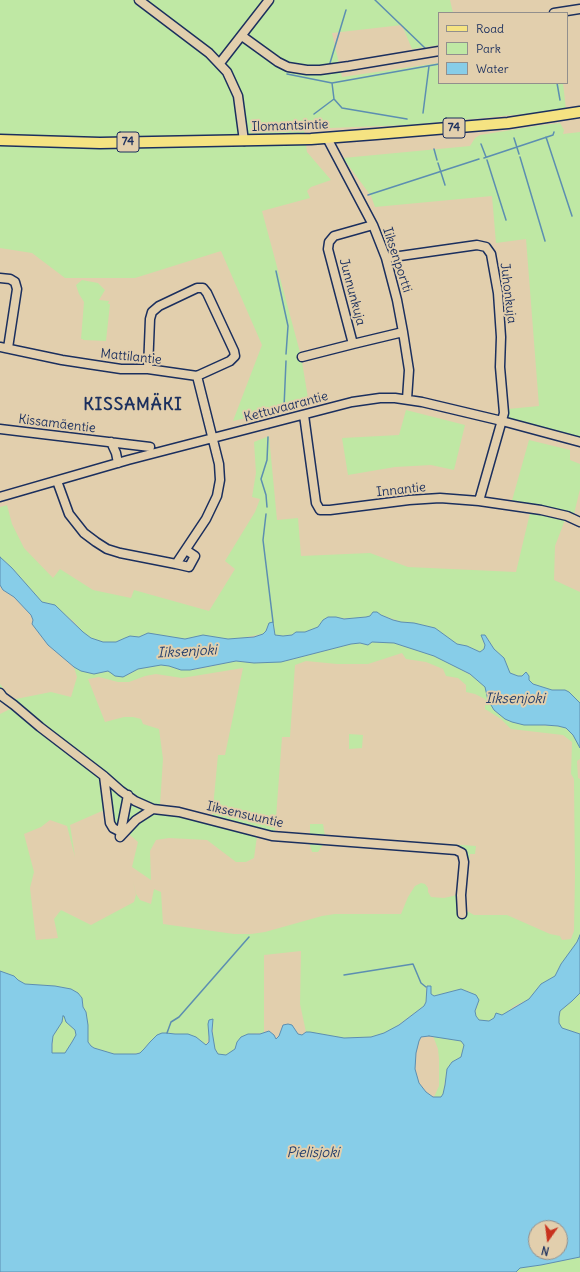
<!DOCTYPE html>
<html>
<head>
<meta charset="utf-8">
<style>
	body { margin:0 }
	#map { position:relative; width:580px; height:1272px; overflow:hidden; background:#e2cfad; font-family:Delius,sans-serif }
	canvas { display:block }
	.legend { position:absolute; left:438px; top:12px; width:130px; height:72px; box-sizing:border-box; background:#e2cfad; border:1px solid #928f8d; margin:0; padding:5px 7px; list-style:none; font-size:12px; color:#1b2f5e }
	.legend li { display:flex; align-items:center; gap:8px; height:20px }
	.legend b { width:20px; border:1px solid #928f8d }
	.north { position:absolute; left:528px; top:1220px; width:40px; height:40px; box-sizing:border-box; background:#e2cfad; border:1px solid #928f8d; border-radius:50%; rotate:194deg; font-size:11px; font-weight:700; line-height:16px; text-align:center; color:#1b2f5e }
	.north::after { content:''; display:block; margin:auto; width:14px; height:18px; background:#c8321e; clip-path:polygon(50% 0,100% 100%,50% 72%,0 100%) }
</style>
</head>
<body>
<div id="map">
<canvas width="580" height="1272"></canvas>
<ul class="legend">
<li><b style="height:5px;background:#f5e382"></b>Road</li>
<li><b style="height:11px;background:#bfe8a4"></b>Park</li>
<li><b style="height:11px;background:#87cde8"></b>Water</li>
</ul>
<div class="north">N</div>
</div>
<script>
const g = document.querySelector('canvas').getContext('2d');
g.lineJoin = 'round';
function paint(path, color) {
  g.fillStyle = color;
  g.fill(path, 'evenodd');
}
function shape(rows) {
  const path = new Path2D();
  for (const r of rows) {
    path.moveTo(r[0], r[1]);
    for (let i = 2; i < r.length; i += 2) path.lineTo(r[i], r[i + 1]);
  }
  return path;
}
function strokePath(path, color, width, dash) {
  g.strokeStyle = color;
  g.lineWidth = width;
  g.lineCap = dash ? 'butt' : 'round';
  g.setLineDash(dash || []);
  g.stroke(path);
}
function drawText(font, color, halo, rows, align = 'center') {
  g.font = font + ' Delius,sans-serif';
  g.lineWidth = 4;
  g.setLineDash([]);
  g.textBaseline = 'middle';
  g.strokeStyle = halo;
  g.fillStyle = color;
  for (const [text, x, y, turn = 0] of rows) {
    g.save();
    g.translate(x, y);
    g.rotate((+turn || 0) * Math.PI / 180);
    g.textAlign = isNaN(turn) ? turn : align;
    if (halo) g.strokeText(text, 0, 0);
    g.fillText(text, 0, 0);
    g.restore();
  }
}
const green = shape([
	[0,0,450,0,453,13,439,13,439,45,412,49,402,25,332,33,342,77,439,63,439,83,563,83,566,110,410,125,304,129,307,152,331,180,311,187,307,191,310,198,262,211,301,356,309,404,233,421,262,345,221,251,135,278,65,278,32,253,0,248],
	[560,123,564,130,563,134,580,132,580,439,529,423,507,419,508,409,539,406,526,239,496,243,492,196,375,207,371,196,343,158,470,146,475,138,480,135,542,125],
	[82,280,98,283,105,290,99,300,109,301,108,304,110,304,106,341,83,340,83,339,81,339,84,302,79,294,76,285],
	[406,410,465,425,454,470,431,465,395,467,348,475,342,438,399,435],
	[269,436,277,520,298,518,301,556,370,553,408,567,516,572,530,513,565,520,555,546,554,580,580,592,580,703,569,692,561,690,552,690,537,686,533,684,529,680,522,676,518,676,510,673,504,658,494,649,487,637,483,640,485,645,484,649,480,652,467,646,457,644,435,628,414,623,401,622,373,612,370,616,353,619,328,617,323,620,318,627,305,632,296,632,292,635,283,636,275,635,274,630,274,626,267,627,266,631,263,634,241,638,228,639,203,635,185,639,148,633,139,637,130,636,125,638,116,642,103,642,91,638,83,632,73,621,51,604,42,602,12,568,0,557,0,507,7,505,12,524,24,548,53,578,60,569,93,590,131,598,134,590,209,611,235,569,225,561,255,512,260,499,252,497,256,473,254,442],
	[529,440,570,450,570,460,580,464,580,489,574,514,558,509,557,512,511,504],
	[372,642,394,643,434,656,451,664,474,677,485,687,487,696,494,710,505,719,537,725,558,726,566,728,569,730,576,740,580,748,580,759,577,761,578,778,580,779,580,935,577,942,562,964,555,976,541,984,529,999,514,1006,507,1012,502,1015,500,1014,489,1021,479,1020,476,1016,475,1011,478,1004,469,991,457,990,434,996,431,994,426,987,426,1002,424,1006,394,1028,384,1033,371,1037,344,1038,306,1032,300,1004,301,951,264,955,264,1033,248,1034,237,1042,235,1049,231,1053,226,1055,222,1055,218,1054,215,1049,213,1040,213,1019,208,1028,209,1037,206,1045,196,1037,166,1033,157,1035,140,1053,123,1055,114,1054,94,1048,91,1046,88,1042,86,1012,83,1007,82,998,78,993,71,989,55,986,25,984,18,980,14,976,0,971,0,714,12,708,0,699,0,684,8,695,12,698,16,699,51,692,71,697,77,677,74,667,78,669,94,674,108,671,128,675,138,669,161,665,169,666,181,670,194,670,236,661,254,663,286,661,351,644,360,643,368,645],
	[402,653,406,659,426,662,443,669,446,676,458,678,466,685,466,692,475,694,485,699,485,709,501,719,511,729,563,735,572,742,571,774,574,779,575,876,574,931,571,939,562,940,560,936,550,934,507,915,474,915,467,911,465,894,470,854,475,854,476,846,325,836,323,824,310,824,310,835,286,834,275,831,282,737,290,737,295,665,306,661,337,664,368,664],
	[243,668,225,755,218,755,212,818,171,807,160,805,163,759,159,729,143,724,141,719,133,717,124,717,105,722,88,679,99,677,118,682,129,682,145,676,156,674,182,678],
	[102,811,138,842,132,867,128,874,133,881,136,895,134,902,91,925,61,910,54,919,58,938,36,940,30,888,34,872,24,834,41,827,50,820,67,826,75,857,70,825],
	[257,836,283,841,309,842,312,852,318,852,324,843,454,854,458,855,461,860,458,894,453,896,444,898,431,897,428,892,428,888,425,884,421,883,415,886,408,897,401,914,335,914,322,916,265,932,251,934,234,934,163,924,161,892,154,889,151,904,140,900,136,894,133,881,128,874,132,867,151,880,150,851,156,840,169,838,207,840,236,862,246,862,254,858],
	[349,734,363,735,362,748,349,749],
	[580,993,580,1034,562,1028,559,1023,559,1017,560,1011,572,1001],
	[62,1016,65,1016,66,1022,75,1030,76,1035,72,1042,65,1053,52,1053,53,1036,63,1020],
	[433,1036,461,1041,464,1045,461,1057,452,1062,447,1069,443,1094,441,1097,437,1098,434,1097,439,1086,439,1059,438,1049],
	[580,1257,580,1272,516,1272,520,1268,541,1265]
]);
const water = shape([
	[0,557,12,568,42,602,55,605,83,632,91,638,103,642,116,642,125,638,130,636,139,637,148,633,185,639,203,635,228,639,254,637,263,634,266,631,269,623,273,622,275,635,283,636,292,635,296,632,305,632,318,627,323,620,328,617,336,617,344,619,366,617,370,616,373,612,377,612,381,615,393,620,401,622,414,623,435,628,457,644,467,646,480,652,484,649,485,645,481,635,485,635,494,649,504,658,510,673,518,676,522,676,526,672,529,676,529,680,533,684,552,690,565,690,569,692,580,703,580,748,573,735,566,728,558,726,545,725,524,725,512,722,505,719,494,710,488,700,485,687,470,674,434,656,394,643,372,642,368,645,360,643,351,644,281,662,254,663,236,661,190,670,181,670,169,666,161,665,138,669,123,677,115,676,111,673,108,671,94,674,81,671,74,667,48,645,32,624,33,620,31,615,14,597,3,590,0,585,0,557],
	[580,935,580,993,572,1001,560,1011,559,1017,559,1023,562,1028,580,1034,580,1257,541,1265,520,1268,516,1272,0,1272,0,971,14,976,18,980,25,984,55,986,71,989,78,993,82,998,83,1007,86,1012,88,1025,88,1042,91,1046,94,1048,114,1054,136,1054,140,1053,144,1049,150,1042,157,1035,162,1033,166,1033,175,1034,188,1034,196,1037,206,1045,209,1042,209,1037,208,1024,209,1020,213,1019,212,1031,215,1049,218,1054,226,1055,235,1049,237,1042,241,1037,248,1034,260,1034,269,1031,274,1035,276,1039,279,1036,283,1025,288,1024,292,1025,298,1034,302,1035,306,1032,310,1032,344,1038,371,1037,384,1033,399,1025,424,1006,426,1002,427,986,431,986,431,994,434,996,461,989,476,995,479,1000,475,1011,476,1016,479,1020,489,1021,494,1018,496,1013,502,1015,529,999,541,984,555,976,561,964,577,942,580,935],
	[63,1016,64,1016,66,1022,75,1030,76,1035,72,1042,65,1053,52,1053,52,1044,53,1036,62,1022,63,1016],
	[429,1036,461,1041,464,1045,461,1057,452,1062,447,1069,445,1085,443,1094,441,1097,433,1097,426,1092,419,1083,415,1069,416,1053,419,1041,421,1037,429,1036],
	[536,1228,560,1228,560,1252,536,1252,536,1228]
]);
const stream = shape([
	[375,0,425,48],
	[330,63,346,10],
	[287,74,332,83,439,64],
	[332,83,334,99,342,108,407,119],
	[557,83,560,100],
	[423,113,429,66],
	[314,114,334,99],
	[546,137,572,216],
	[514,138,519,154],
	[481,144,486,157],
	[434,149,437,160],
	[520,157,545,241],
	[484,158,553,135,554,132],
	[487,160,506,220],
	[438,163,445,185],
	[368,195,479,159],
	[276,271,288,326,286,354],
	[284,407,286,361],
	[269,419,284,415],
	[269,429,269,428],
	[267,507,266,495,261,479,267,460,268,437],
	[266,514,263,540,273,622],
	[344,975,413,964,421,983,426,987],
	[167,1033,171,1022,179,1017,249,937]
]);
const minor = shape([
	[139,0,209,53,227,72,238,96,244,141],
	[554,13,580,9],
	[242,36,278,62,288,67,307,70,320,70,349,66,439,51],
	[220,63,269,0],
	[327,138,373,225,386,258,397,300,403,332,409,370,407,399],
	[373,225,334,236,329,242,328,249,353,344,403,332],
	[386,258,477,245,486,247,491,254,498,293,501,337,500,367,504,413,479,501],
	[0,278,10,279,15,282,17,289,8,348],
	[0,347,62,360,88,364,121,369,148,369,197,376,219,464,220,480,217,496,206,519,176,564,120,553,107,549,96,542,84,533,69,514,57,481],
	[302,357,353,344],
	[148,369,150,319,152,312,159,306,197,288,203,288,207,293,234,351,235,356,230,361,197,376],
	[304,415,316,503,320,510,330,510,409,500,440,498,479,501,541,510,567,516,580,522],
	[0,429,150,447],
	[111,442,116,453,118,463],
	[0,497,128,460,352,402,380,398,395,398,422,402,502,421,580,442],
	[176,564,189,567,195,556,186,550],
	[0,693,3,697,14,705,40,727,104,776,121,791,135,801,153,809,179,812,272,836,456,850,462,853,464,862,461,895,462,914],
	[104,776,110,823,113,828,121,832],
	[120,836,128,795],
	[120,837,136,820,153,809]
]);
const major = shape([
	[0,140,100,143,311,139,376,134,508,123,580,112]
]);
const shields = [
	[454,128,22],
	[128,142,22]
];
const shieldNames = [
	["74",454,128],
	["74",128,142]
];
const streetNames = [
	["Ilomantsintie",290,126,-2],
	["Iiksenportti",397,260,72],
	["Junnunkuja",352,292,75],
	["Juhonkuja",508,293,83],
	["Mattilantie",131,357,6],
	["Kettuvaarantie",286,407,-15],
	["Kissamäentie",57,424,7],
	["Innantie",401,490,-6],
	["Iiksensuuntie",245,815,13]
];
const waterNames = [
	["Iiksenjoki",187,652,-3],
	["Iiksenjoki",515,699],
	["Pielisjoki",313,1153]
];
const districtNames = [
	["KISSAMÄKI",133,405]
];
paint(green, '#bfe8a4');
paint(water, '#87cde8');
strokePath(water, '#5c8eb1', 1);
strokePath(stream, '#5c8eb1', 1.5);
strokePath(minor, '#1b2f5e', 11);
strokePath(major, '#1b2f5e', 13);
strokePath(minor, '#e2cfad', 8);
strokePath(major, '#f5e382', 10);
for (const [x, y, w] of shields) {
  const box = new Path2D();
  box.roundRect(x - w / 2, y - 10, w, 20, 3);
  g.fillStyle = '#e2cfad';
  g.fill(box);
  strokePath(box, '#1b2f5e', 1);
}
drawText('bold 12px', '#1b2f5e', null, shieldNames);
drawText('13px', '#1b2f5e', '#e2cfad', streetNames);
drawText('italic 14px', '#263f6c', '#e2cfad', waterNames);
g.letterSpacing = '1px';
drawText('bold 17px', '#1b2f5e', '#e2cfad', districtNames);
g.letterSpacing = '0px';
</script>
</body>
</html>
